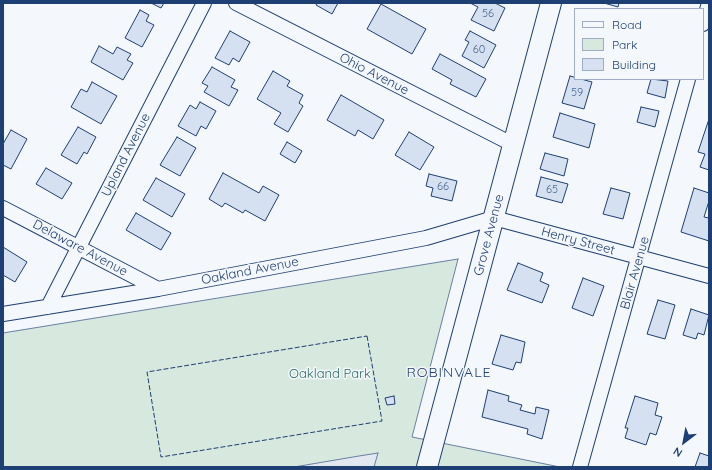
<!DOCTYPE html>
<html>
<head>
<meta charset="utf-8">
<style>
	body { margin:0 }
	#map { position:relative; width:712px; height:470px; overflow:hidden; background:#f4f7fb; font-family:Quicksand,sans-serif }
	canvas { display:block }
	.frame { position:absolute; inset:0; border:4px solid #1d3f73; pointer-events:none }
	.legend { position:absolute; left:574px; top:8px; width:130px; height:72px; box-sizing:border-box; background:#f4f7fb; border:1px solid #9eadc5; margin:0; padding:5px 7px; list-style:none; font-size:12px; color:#1d3f73 }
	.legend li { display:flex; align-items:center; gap:8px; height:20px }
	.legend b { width:20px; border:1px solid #9eadc5 }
	.north { position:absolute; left:664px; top:422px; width:40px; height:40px; -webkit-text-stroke:3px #f4f7fb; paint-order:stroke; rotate:212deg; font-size:11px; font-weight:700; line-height:16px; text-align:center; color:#1d3f73 }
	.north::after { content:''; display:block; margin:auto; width:14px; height:18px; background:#1d3f73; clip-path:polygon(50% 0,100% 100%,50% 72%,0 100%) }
</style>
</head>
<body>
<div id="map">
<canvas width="712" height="470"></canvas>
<div class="frame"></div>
<ul class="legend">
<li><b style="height:5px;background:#f4f7fb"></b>Road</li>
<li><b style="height:11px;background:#d7e8df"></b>Park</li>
<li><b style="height:11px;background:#d5e0f0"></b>Building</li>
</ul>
<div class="north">N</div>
</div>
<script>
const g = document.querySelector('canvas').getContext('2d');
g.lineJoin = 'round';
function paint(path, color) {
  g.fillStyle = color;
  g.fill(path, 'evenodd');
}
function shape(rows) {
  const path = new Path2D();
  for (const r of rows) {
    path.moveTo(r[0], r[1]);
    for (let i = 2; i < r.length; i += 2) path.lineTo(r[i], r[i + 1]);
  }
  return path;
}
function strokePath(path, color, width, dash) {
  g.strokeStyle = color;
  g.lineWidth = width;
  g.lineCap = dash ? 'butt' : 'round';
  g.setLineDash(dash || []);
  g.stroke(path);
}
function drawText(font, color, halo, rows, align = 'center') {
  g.font = font + ' Quicksand,sans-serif';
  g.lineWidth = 3;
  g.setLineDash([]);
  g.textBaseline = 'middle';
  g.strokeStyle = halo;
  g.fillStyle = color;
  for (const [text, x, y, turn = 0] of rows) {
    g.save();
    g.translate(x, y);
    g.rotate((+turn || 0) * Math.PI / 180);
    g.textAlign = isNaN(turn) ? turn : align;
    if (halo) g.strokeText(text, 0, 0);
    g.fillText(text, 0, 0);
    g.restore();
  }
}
const green = shape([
	[458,259,412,437,560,467,3,467,3,333,458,259]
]);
const parking = shape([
	[378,453,374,467,294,467,359,456,378,453]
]);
const building = shape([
	[151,3,164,3,161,8,151,3],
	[317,3,338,3,332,14,316,5,317,3],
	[470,3,495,3,505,8,494,31,471,20,478,7,470,3],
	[604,3,619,3,618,7,604,3],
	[381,4,426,29,412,54,367,29,381,4],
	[140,10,149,15,146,21,154,25,142,47,125,38,140,10],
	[230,31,250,42,239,62,233,58,229,65,215,58,230,31],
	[470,31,496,45,484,68,462,56,469,42,465,40,470,31],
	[99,46,113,54,117,47,131,54,127,60,133,63,123,80,91,62,99,46],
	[440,54,486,79,476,97,450,84,452,80,432,69,440,54],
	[212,67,235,80,231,87,238,90,229,106,204,92,208,86,202,83,212,67],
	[273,71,290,81,287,86,303,95,299,103,303,106,288,132,274,124,281,113,257,99,273,71],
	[570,76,592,82,584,109,562,103,570,76],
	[651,79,668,81,665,98,647,93,651,79],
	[92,82,117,96,101,124,71,107,81,89,87,92,92,82],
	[341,95,384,120,373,139,358,130,355,136,327,120,341,95],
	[200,102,216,111,206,129,201,126,196,136,178,126,190,105,196,109,200,102],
	[641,107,659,111,655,127,637,122,641,107],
	[560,113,595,124,589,148,553,137,560,113],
	[708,122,709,123,709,170,700,167,705,154,698,152,708,122],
	[78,127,96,137,87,154,84,152,77,164,61,155,78,127],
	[11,130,27,139,11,169,3,165,3,144,11,130],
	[409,132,434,147,420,170,395,155,409,132],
	[177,137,196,148,180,176,160,165,177,137],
	[287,142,302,151,295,163,280,154,287,142],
	[545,153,568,159,564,176,540,169,545,153],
	[46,168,72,183,62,199,36,184,46,168],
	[223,173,259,193,263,186,279,195,265,221,245,210,243,213,225,203,222,207,209,199,223,173],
	[429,174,457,181,452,201,431,196,433,188,426,186,429,174],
	[541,177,568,184,562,203,536,196,541,177],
	[156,178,185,194,172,217,143,200,156,178],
	[611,188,630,193,623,219,603,214,611,188],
	[694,188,709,193,709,201,704,217,709,218,709,241,681,232,694,188],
	[136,213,171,233,161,250,126,230,136,213],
	[3,247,27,262,15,282,3,275,3,247],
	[518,263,543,273,540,281,549,285,542,303,507,290,518,263],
	[583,278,604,286,593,316,572,308,583,278],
	[658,300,675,305,665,339,647,334,658,300],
	[691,309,709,315,704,335,698,333,696,339,683,335,691,309],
	[501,335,525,342,521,363,516,362,513,370,492,364,501,335],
	[488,390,509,396,508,401,522,405,520,410,535,414,536,407,549,410,542,439,527,434,528,429,482,417,488,390],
	[394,396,395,404,387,405,385,398,394,396],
	[635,396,658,403,655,415,662,417,656,435,650,433,646,445,625,438,628,428,625,428,635,396],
	[700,453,709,456,709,467,695,467,700,453]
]);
const street = shape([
	[236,3,512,144],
	[703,24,709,3],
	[3,208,158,289],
	[48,307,204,3],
	[3,314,158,289,426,238,494,218,709,276],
	[580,467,688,79]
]);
const secondary = shape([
	[427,467,551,3]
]);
const fence = shape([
	[367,336,382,421,161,457,147,372,367,336]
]);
const numberNames = [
	["56",488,14],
	["60",479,50],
	["59",577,93],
	["66",443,187],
	["65",552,190]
];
const streetNames = [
	["Ohio Avenue",374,74,27],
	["Upland Avenue",126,155,-63],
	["Grove Avenue",489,235,-75],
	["Henry Street",578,241,15],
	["Delaware Avenue",80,248,28],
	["Oakland Avenue",250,271,-11],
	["Blair Avenue",635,273,-74]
];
const parkNames = [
	["Oakland Park",330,374]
];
const neighbourhoodNames = [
	["ROBINVALE",449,373]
];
paint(green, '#d7e8df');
strokePath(green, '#687fa3', 1);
paint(parking, '#e3e8f0');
strokePath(parking, '#687fa3', 1);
paint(building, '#d5e0f0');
strokePath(building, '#1d3f73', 1);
strokePath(street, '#1d3f73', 16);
strokePath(secondary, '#1d3f73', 22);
strokePath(street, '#f4f7fb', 14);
strokePath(secondary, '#f4f7fb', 20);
strokePath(fence, '#1d3f73', 1, [5, 2]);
drawText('11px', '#4b6792', null, numberNames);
drawText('13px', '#1d3f73', '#f4f7fb', streetNames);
drawText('13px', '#2c6c60', '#f4f7fb', parkNames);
g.letterSpacing = '1px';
drawText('14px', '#1d3f73', '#f4f7fb', neighbourhoodNames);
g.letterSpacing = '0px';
</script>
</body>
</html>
